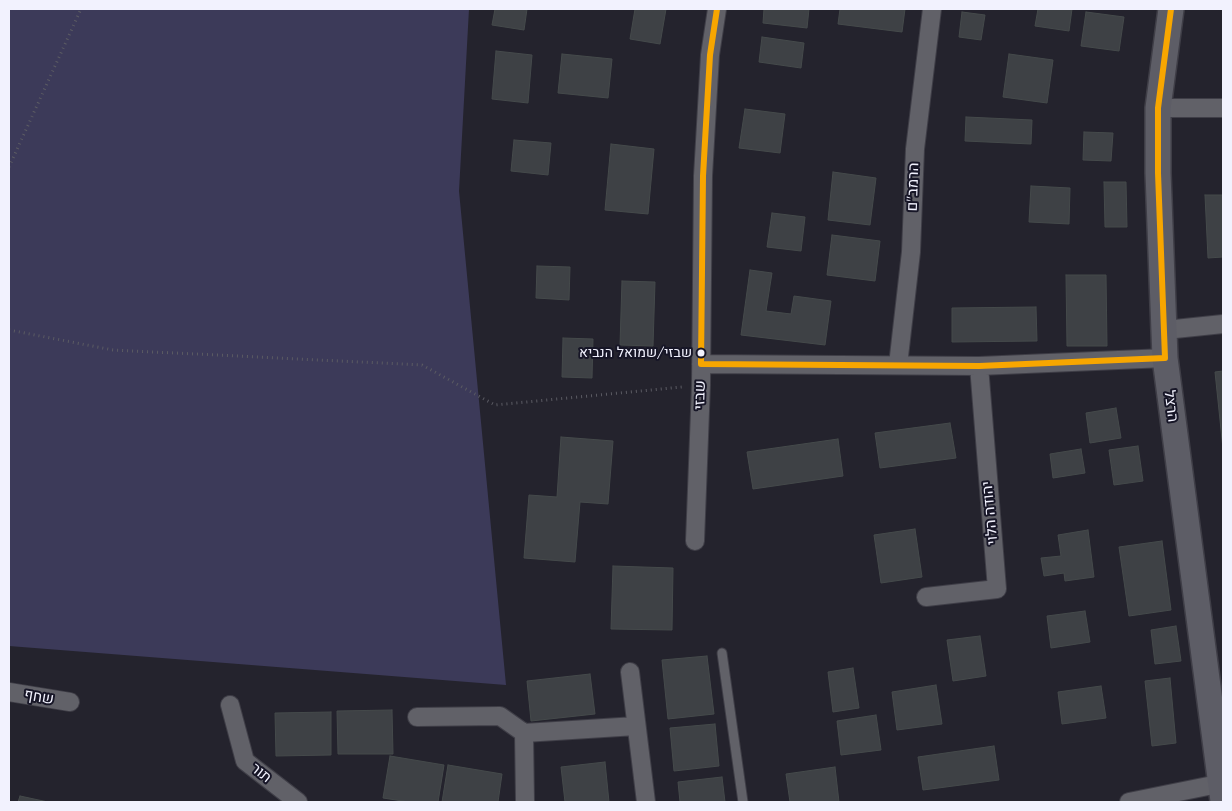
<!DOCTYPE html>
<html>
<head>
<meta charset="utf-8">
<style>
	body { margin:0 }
	#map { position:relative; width:1232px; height:811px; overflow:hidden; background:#24232d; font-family:Quicksand,sans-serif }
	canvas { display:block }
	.frame { position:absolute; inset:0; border:10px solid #f2f2fe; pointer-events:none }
</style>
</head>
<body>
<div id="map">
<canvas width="1232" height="811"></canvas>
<div class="frame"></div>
</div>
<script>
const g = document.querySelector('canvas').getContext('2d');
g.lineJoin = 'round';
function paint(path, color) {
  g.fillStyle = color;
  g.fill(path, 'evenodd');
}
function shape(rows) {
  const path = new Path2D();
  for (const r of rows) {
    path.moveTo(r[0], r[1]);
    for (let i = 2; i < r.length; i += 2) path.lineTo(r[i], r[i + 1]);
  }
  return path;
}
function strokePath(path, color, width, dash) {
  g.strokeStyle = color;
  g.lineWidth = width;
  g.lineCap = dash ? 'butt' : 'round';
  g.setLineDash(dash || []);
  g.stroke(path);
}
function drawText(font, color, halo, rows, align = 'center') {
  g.font = font + ' Quicksand,Heebo,sans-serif';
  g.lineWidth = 4;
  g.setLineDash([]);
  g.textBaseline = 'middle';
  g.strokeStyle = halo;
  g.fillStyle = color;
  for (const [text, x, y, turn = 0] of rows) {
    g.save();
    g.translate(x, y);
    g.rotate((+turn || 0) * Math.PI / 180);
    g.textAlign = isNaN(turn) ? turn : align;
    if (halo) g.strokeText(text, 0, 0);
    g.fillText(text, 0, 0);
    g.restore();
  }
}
const green = shape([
	[9,9,469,9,459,191,506,685,9,646]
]);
const building = shape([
	[495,9,527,9,524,30,492,25,495,9],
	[635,9,666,9,660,44,630,39,635,9],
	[764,9,809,9,807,28,763,23,764,9],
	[840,9,905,9,902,32,838,24,840,9],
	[1038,9,1072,9,1069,31,1035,26,1038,9],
	[962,12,985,15,981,40,959,37,962,12],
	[1086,12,1124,17,1119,51,1081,46,1086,12],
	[762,37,804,43,801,68,759,62,762,37],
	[496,51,532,55,528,103,492,99,496,51],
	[562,54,612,59,608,98,558,93,562,54],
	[1009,54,1053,60,1047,103,1003,97,1009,54],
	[745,109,785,114,780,153,739,148,745,109],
	[966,117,1032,120,1031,144,965,141,966,117],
	[1084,132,1113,133,1111,161,1083,160,1084,132],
	[514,140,551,143,548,175,511,171,514,140],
	[611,144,654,149,648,214,605,210,611,144],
	[833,172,876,178,870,225,828,220,833,172],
	[1104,182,1126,182,1127,227,1105,227,1104,182],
	[1031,186,1070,188,1069,224,1029,222,1031,186],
	[1205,195,1223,195,1223,257,1208,258,1205,195],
	[772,213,805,217,801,251,767,247,772,213],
	[832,235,880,241,875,281,827,275,832,235],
	[537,266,570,267,569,300,536,298,537,266],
	[750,270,772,273,766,311,791,314,794,296,831,301,825,345,741,335,750,270],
	[1066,275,1106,275,1107,346,1067,346,1066,275],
	[622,281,655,282,653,346,620,345,622,281],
	[1036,307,1037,341,952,342,952,308,1036,307],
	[563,338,593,339,592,378,562,377,563,338],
	[1223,371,1223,449,1215,372,1223,371],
	[1116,408,1121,438,1090,443,1086,413,1116,408],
	[950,423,956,458,880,468,875,433,950,423],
	[561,437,613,441,608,504,580,502,575,562,524,558,529,495,557,497,561,437],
	[838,439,843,476,753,489,747,452,838,439],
	[1138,446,1143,481,1114,485,1109,450,1138,446],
	[1081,449,1085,473,1053,478,1050,454,1081,449],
	[915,529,922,577,881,583,874,535,915,529],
	[1088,530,1094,577,1065,581,1064,573,1044,576,1041,558,1061,556,1058,535,1088,530],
	[1162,541,1171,610,1129,616,1119,547,1162,541],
	[613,566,673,568,672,630,611,629,613,566],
	[1085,611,1090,642,1051,648,1047,616,1085,611],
	[1176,626,1181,661,1155,664,1151,630,1176,626],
	[980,636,986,676,953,681,947,640,980,636],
	[707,656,714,714,668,719,662,660,707,656],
	[853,668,859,708,833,712,828,672,853,668],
	[590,674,595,714,531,721,527,681,590,674],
	[1170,678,1176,743,1152,746,1145,681,1170,678],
	[936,685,942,724,897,730,892,692,936,685],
	[1101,686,1106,718,1062,724,1058,692,1101,686],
	[392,710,393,754,338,754,337,711,392,710],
	[331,712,331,755,276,756,275,713,331,712],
	[876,715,881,750,841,755,837,721,876,715],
	[715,724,719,766,674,771,670,728,715,724],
	[994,746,999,780,923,790,918,757,994,746],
	[390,756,444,765,438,802,409,802,383,798,390,756],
	[605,762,609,802,565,802,561,767,605,762],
	[448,765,502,774,498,802,442,802,448,765],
	[835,767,839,802,790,802,786,774,835,767],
	[722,777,725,802,680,802,678,782,722,777],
	[20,796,48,802,18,802,20,796]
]);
const path = shape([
	[9,167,81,9],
	[9,330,113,350,422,365,495,405,682,387]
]);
const lane = shape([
	[722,653,743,802]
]);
const street = shape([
	[1158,108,1223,108],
	[1165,330,1223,324],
	[701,364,979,366,1165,358],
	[898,365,911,252,915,149,932,9],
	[695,541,701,385,703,176,710,55,717,9],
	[926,597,997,589,979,366],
	[630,672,646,802],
	[9,692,70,702],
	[230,705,245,761,298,802],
	[417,717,500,716,524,733],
	[525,802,524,733,636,726],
	[1129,802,1223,783]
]);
const secondary = shape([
	[1171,9,1158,108,1158,173,1165,358,1223,801]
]);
const bus1 = shape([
	[717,9,710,55,703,176,701,364,979,366,1165,358,1158,173,1158,108,1171,9]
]);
const markers = [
	[701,353,4.5,"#f2f2fe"]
];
const busNames = [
	["שבזי/שמואל הנביא",692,353]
];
const streetNames = [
	["הרמב\"ם",913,187,-88],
	["שבזי",700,395,-88],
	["הרצל",1171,406,83],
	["יהודה הלוי",990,513,-95],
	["שחף",39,697,10],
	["תור",261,773,38]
];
paint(green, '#3c3a59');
paint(building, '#3e4145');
strokePath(building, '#454a4b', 1);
strokePath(lane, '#3f3e47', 11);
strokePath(street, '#3f3e47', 20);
strokePath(secondary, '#3f3e47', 28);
strokePath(path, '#5b5b63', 3, [1, 4]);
strokePath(lane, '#616168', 9);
strokePath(street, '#616168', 18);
strokePath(secondary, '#5d5d66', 25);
strokePath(bus1, '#f7a600', 6);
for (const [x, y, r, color] of markers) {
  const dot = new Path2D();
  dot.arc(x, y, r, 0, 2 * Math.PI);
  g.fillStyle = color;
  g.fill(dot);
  strokePath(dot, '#171627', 2);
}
drawText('14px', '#f2f2fe', '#171627', busNames, 'right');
drawText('15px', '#f2f2fe', '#171627', streetNames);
</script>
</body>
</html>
